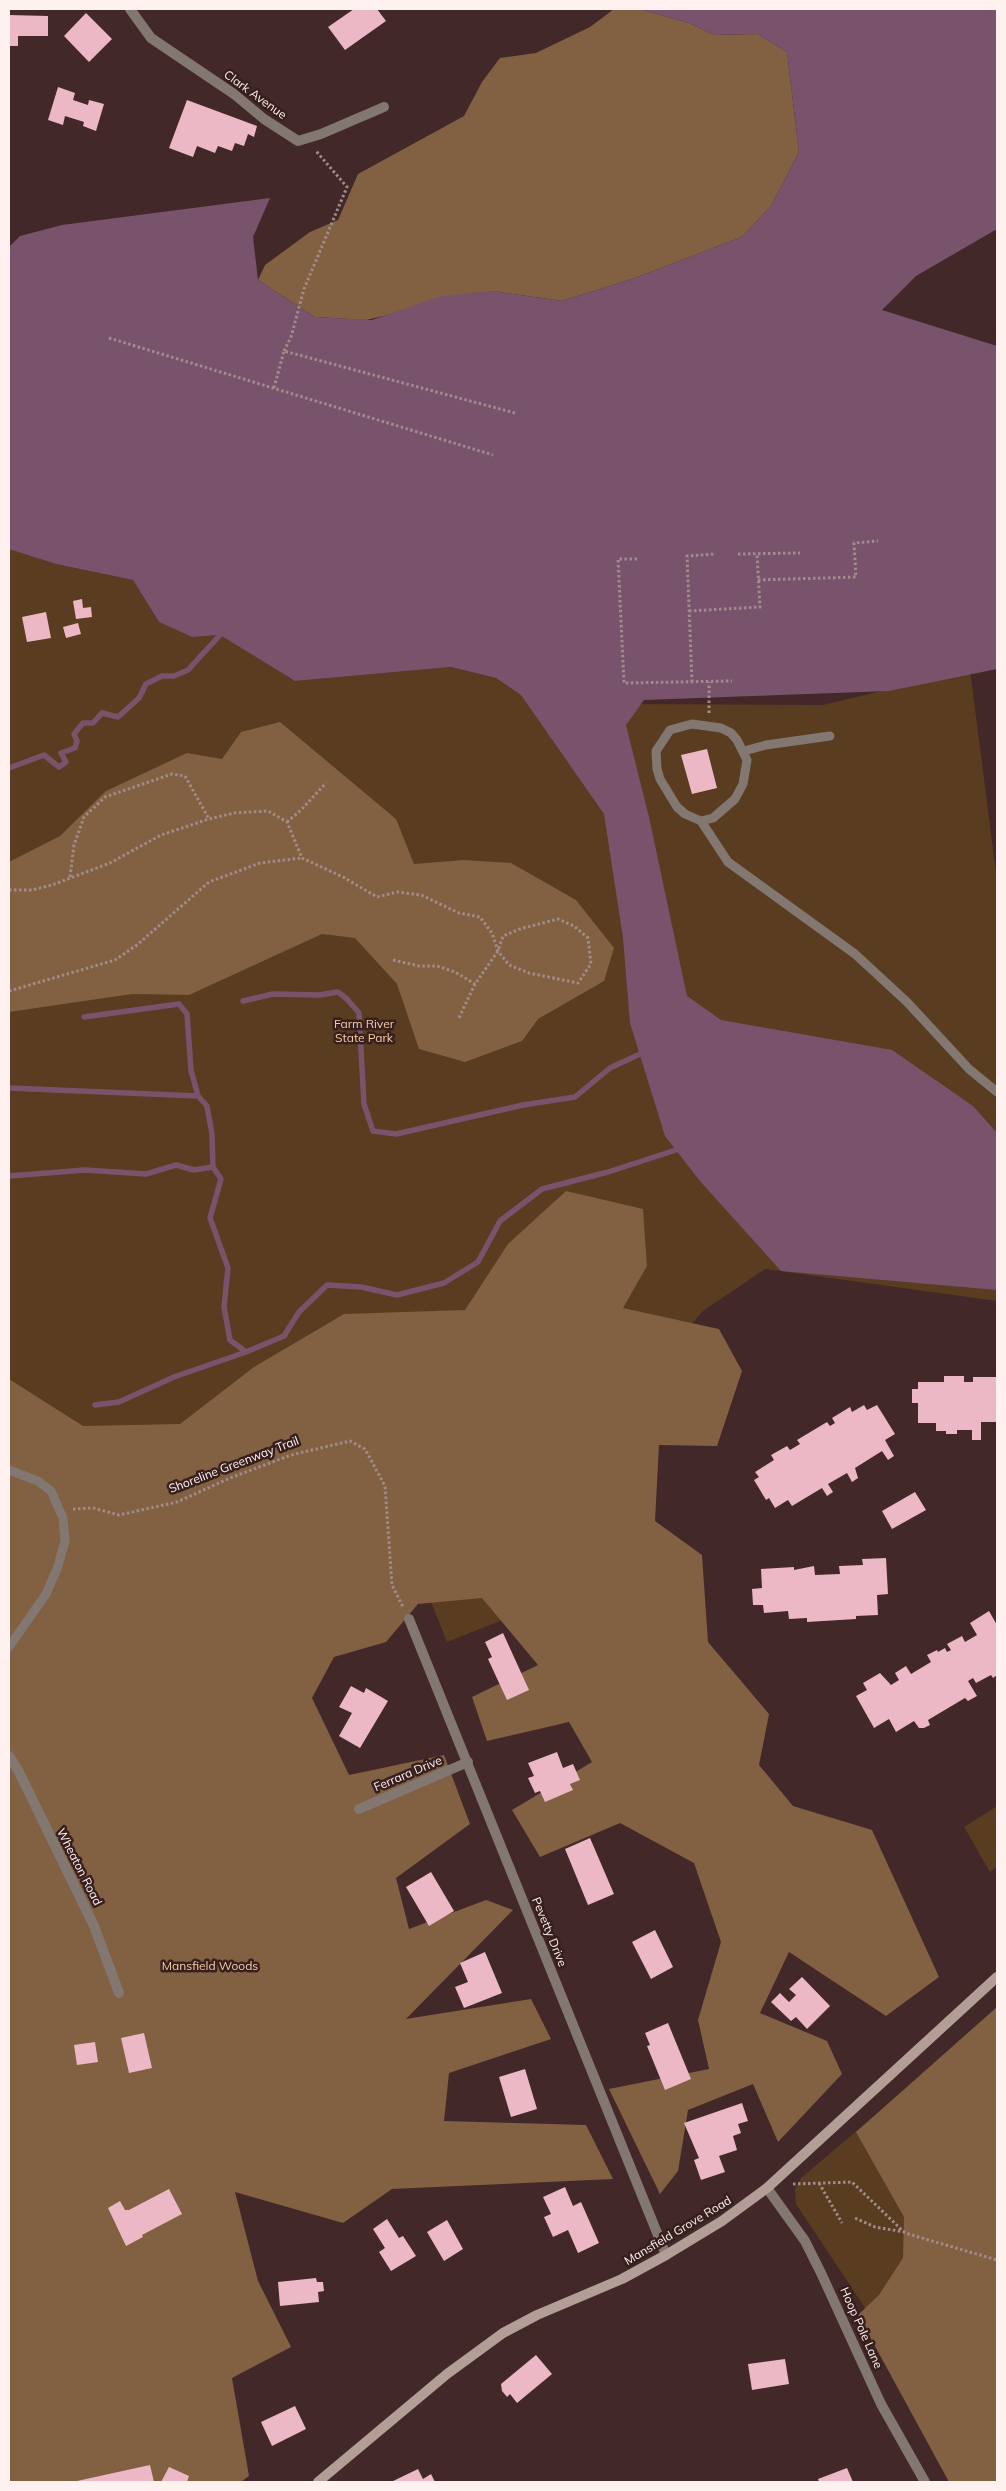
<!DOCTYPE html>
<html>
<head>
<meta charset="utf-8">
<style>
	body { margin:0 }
	#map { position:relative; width:1006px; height:2491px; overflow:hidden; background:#422828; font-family:Mulish,sans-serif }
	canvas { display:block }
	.frame { position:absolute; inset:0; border:10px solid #fff1f0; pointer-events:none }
</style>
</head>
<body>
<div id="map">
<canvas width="1006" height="2491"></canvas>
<div class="frame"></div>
</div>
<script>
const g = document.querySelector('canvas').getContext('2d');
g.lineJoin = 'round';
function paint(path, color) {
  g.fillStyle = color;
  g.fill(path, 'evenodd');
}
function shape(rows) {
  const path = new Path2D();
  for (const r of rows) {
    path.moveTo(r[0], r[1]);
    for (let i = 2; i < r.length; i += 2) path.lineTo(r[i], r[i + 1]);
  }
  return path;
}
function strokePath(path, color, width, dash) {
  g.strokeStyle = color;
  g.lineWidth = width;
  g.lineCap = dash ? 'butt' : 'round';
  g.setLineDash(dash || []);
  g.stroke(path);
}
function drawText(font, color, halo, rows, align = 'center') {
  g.font = font + ' Mulish,sans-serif';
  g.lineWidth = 5;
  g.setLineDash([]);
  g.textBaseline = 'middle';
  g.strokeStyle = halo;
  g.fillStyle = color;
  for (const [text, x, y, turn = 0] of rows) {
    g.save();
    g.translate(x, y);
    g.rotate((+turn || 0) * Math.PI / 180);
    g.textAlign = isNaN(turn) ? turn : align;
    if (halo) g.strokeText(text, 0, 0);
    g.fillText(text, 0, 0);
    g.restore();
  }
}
const green = shape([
	[9,548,56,564,133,580,159,622,192,637,220,635,295,681,451,667,496,678,522,695,627,704,823,705,970,670,997,880,997,1301,765,1269,703,1311,673,1345,576,1591,447,1642,420,1574,9,1734],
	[997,1806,997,1867,990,1872,964,1827],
	[962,2042,997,2482,963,2482,863,2305,796,2204,795,2189,801,2178]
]);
const forest = shape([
	[614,9,643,10,689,23,714,35,758,34,787,52,799,152,771,206,742,237,632,279,562,301,492,291,366,320,315,317,258,280,265,265,310,232,338,220,358,174,464,116,482,82,500,58,536,53,590,27],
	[280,722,396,819,414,864,464,860,511,863,576,900,614,948,604,981,538,1019,522,1041,465,1062,419,1049,397,984,355,938,322,934,189,995,132,994,9,1012,9,862,60,836,106,791,187,753,222,759,241,732],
	[566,1191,643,1209,647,1266,623,1308,719,1329,742,1371,717,1446,659,1445,655,1521,702,1555,708,1642,769,1714,759,1765,793,1806,872,1830,939,1977,886,2016,789,1952,760,2013,827,2041,842,2074,778,2142,753,2084,688,2110,678,2171,660,2194,609,2089,709,2069,698,2020,721,1942,694,1863,620,1823,540,1857,512,1810,592,1762,569,1722,487,1741,472,1697,538,1665,482,1598,418,1604,386,1642,334,1657,312,1698,349,1775,444,1755,470,1824,396,1878,409,1929,486,1900,513,1910,406,2019,531,1999,551,2039,449,2073,444,2121,586,2125,613,2179,392,2189,343,2223,235,2192,258,2281,291,2347,232,2378,249,2476,241,2482,9,2482,9,1379,83,1426,180,1424,254,1367,344,1314,465,1310,508,1244],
	[997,2007,997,2482,949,2482,858,2315,879,2295,903,2258,904,2217,856,2132]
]);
const water = shape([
	[614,9,997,9,997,229,916,276,882,310,997,346,997,669,889,691,644,700,626,725,649,817,687,996,721,1020,892,1050,973,1106,997,1133,997,1290,781,1271,700,1181,665,1136,630,1023,623,938,604,814,521,695,496,678,451,667,295,681,220,635,192,637,159,622,133,580,56,564,9,549,9,247,20,236,62,225,270,198,253,237,258,280,315,317,372,320,441,296,492,291,562,301,632,279,742,237,771,206,799,152,787,52,758,34,714,35,689,23,643,10]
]);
const stream = shape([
	[9,768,44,755,59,767,66,762,61,753,75,748,77,741,74,734,83,723,93,723,102,713,118,717,139,698,146,684,162,676,174,676,188,670,220,635],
	[243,1001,273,994,319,995,338,992,347,999,359,1013,364,1104,373,1131,396,1134,523,1105,575,1097,610,1068,640,1054],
	[84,1017,179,1004,187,1014,191,1070,198,1096],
	[9,1088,198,1096,207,1106,212,1134,213,1167],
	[9,1176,85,1170,146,1174,176,1165,194,1170,213,1167,221,1179,210,1218,228,1268,224,1307,230,1340,246,1352,284,1336,299,1312,327,1285,361,1287,397,1295,444,1283,478,1262,500,1221,542,1189,608,1172,676,1150],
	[95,1405,119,1402,174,1377,246,1352]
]);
const building = shape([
	[354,9,377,9,386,21,345,50,328,27],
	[86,13,112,39,89,62,64,36],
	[9,15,48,16,48,36,18,36,18,46,9,46],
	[58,87,75,93,73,100,88,105,89,100,104,104,96,131,83,126,84,122,65,116,63,125,48,120],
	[187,100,257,126,254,137,248,134,244,146,235,143,232,151,218,146,215,153,197,146,193,157,169,148],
	[82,599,83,608,91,607,92,617,76,619,73,601],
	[46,612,51,638,27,642,22,617],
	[78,623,81,634,66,638,63,627],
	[707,749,717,788,692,794,681,755],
	[944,1376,964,1376,964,1382,973,1382,973,1377,997,1377,997,1422,981,1422,981,1440,972,1440,972,1430,957,1430,957,1434,946,1434,946,1431,936,1431,936,1423,918,1423,918,1403,912,1403,912,1389,918,1389,918,1382,944,1382],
	[864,1405,867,1410,877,1405,895,1434,885,1440,894,1456,888,1460,882,1451,855,1468,858,1478,852,1482,847,1473,828,1484,833,1492,827,1496,822,1488,792,1506,788,1500,775,1508,769,1498,766,1500,754,1480,759,1477,755,1472,774,1460,771,1455,787,1446,790,1450,800,1444,797,1440,827,1422,830,1426,835,1423,832,1418,850,1407,852,1412],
	[915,1492,926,1510,892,1529,882,1511],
	[886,1558,888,1594,877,1595,878,1615,856,1616,856,1619,807,1622,807,1618,789,1619,788,1611,764,1613,763,1605,753,1605,752,1589,762,1588,761,1569,794,1567,794,1570,814,1566,815,1575,840,1574,839,1566,863,1565,862,1559],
	[989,1611,997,1625,997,1675,993,1678,991,1675,976,1683,973,1678,968,1681,977,1696,968,1701,965,1698,928,1720,930,1725,924,1728,919,1728,914,1721,896,1732,889,1719,874,1728,856,1696,867,1690,863,1683,880,1673,891,1685,899,1680,895,1673,906,1666,911,1674,931,1662,927,1655,937,1650,938,1652,945,1648,947,1652,951,1650,947,1644,962,1636,965,1642,977,1635,970,1623],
	[503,1633,529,1690,507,1700,488,1659,492,1657,485,1642],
	[351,1686,364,1693,366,1688,388,1701,360,1748,339,1736,352,1713,339,1707],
	[557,1752,563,1768,573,1764,580,1780,570,1784,573,1790,545,1802,540,1791,535,1793,528,1778,534,1776,528,1763],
	[590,1838,614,1894,588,1905,565,1849],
	[431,1872,454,1911,429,1926,406,1887],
	[655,1930,673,1967,651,1979,632,1942],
	[485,1952,502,1993,464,2008,455,1987,468,1982,460,1963],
	[802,1977,830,2006,807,2029,796,2017,791,2021,771,2002,780,1993,789,2002,796,1995,789,1989],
	[668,2023,691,2079,665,2090,647,2046,650,2045,645,2033],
	[144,2033,152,2068,129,2073,121,2038],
	[95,2042,98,2062,77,2065,74,2045],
	[525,2069,537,2109,511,2117,499,2077],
	[742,2103,748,2121,738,2124,741,2133,733,2136,737,2150,719,2156,725,2172,701,2180,694,2160,699,2158,684,2123],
	[565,2187,573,2206,581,2202,599,2243,578,2253,568,2230,553,2237,544,2217,551,2214,543,2197],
	[169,2189,182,2214,142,2235,143,2237,126,2246,108,2208,120,2201,125,2210,129,2210],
	[387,2219,399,2238,403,2236,416,2256,391,2271,379,2252,385,2248,373,2229],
	[447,2220,463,2249,444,2261,427,2232],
	[316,2278,317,2282,323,2282,324,2291,318,2292,319,2302,280,2306,278,2282],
	[536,2355,552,2374,517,2403,510,2394,507,2397,502,2391,501,2384],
	[785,2359,789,2384,752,2390,748,2364],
	[295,2406,306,2429,272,2446,261,2422],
	[150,2465,154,2482,77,2482,77,2481],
	[169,2467,189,2476,187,2482,161,2482],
	[847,2468,853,2482,819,2482,818,2479],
	[418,2469,423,2479,431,2474,435,2482,391,2482]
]);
const path = shape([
	[109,338,493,455],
	[284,351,291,337,304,289,347,187,316,151],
	[274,388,284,351,515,413],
	[738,554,800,553],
	[637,559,618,559,624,683,732,681],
	[758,580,856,577,854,543,878,541],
	[689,611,760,607,757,554],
	[692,682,687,556,716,554],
	[709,713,709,682],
	[287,822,301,810,326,783],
	[70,877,74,845,84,817,105,797,172,774,185,776,209,819],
	[9,890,32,890,52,885,110,863,161,835,209,819,234,813,268,811,287,822,302,858,343,877,377,897,397,892,421,895,459,913,480,917,492,933,498,951,509,965,529,973,578,983,591,964,588,938,574,926,558,919,520,929,503,936,498,951,475,984,458,1020],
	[393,960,419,966,437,966,455,972,475,984],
	[9,991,115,960,137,945,209,882,260,863,302,858],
	[73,1509,93,1508,119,1515,177,1502,230,1478,291,1455,350,1441,365,1449,385,1486,392,1585,403,1607],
	[819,2183,842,2223],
	[793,2184,852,2182,905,2233,997,2260],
	[855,2218,875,2227,905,2232]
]);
const lane = shape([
	[744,751,766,745,830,736],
	[701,821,713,818,735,799,743,784,747,760,737,740,731,733,721,728,692,724,670,730,656,751,657,769,660,779,677,807,685,814,701,821,728,862,855,954,907,1002,969,1069,997,1092],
	[9,1470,38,1481,51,1491,63,1518,65,1541,57,1569,46,1594,9,1647]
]);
const street = shape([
	[130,9,151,38,234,94,264,119,298,141,321,134,384,107],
	[409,1619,666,2255],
	[9,1756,18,1770,94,1926,119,1993],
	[359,1809,468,1762],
	[767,2188,805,2241,821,2273,881,2404,925,2482]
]);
const secondary = shape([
	[318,2482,447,2374,503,2333,537,2315,622,2279,666,2255,722,2221,767,2188,997,1977]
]);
const streetNames = [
	["Clark Avenue",255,95,36],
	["Shoreline Greenway Trail",234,1465,-21],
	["Ferrara Drive",408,1774,-23],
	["Wheaton Road",79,1867,63],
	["Pevetty Drive",549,1932,68],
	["Mansfield Grove Road",678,2231,-31],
	["Hoop Pole Lane",861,2328,66]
];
const parkNames = [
	["Farm River",364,1024],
	["State Park",364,1038],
	["Mansfield Woods",210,1966]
];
paint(green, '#5a3c20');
paint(forest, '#826042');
paint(water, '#79536c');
strokePath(stream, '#79536c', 5.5);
paint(building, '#ecb8c6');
strokePath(path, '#a08c8b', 3, [2.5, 2.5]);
strokePath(lane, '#837772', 9);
strokePath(street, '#837772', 10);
strokePath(secondary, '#b29e97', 10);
drawText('12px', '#fff1f0', '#371f1e', streetNames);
drawText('12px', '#facda5', '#371f1e', parkNames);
</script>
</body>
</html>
